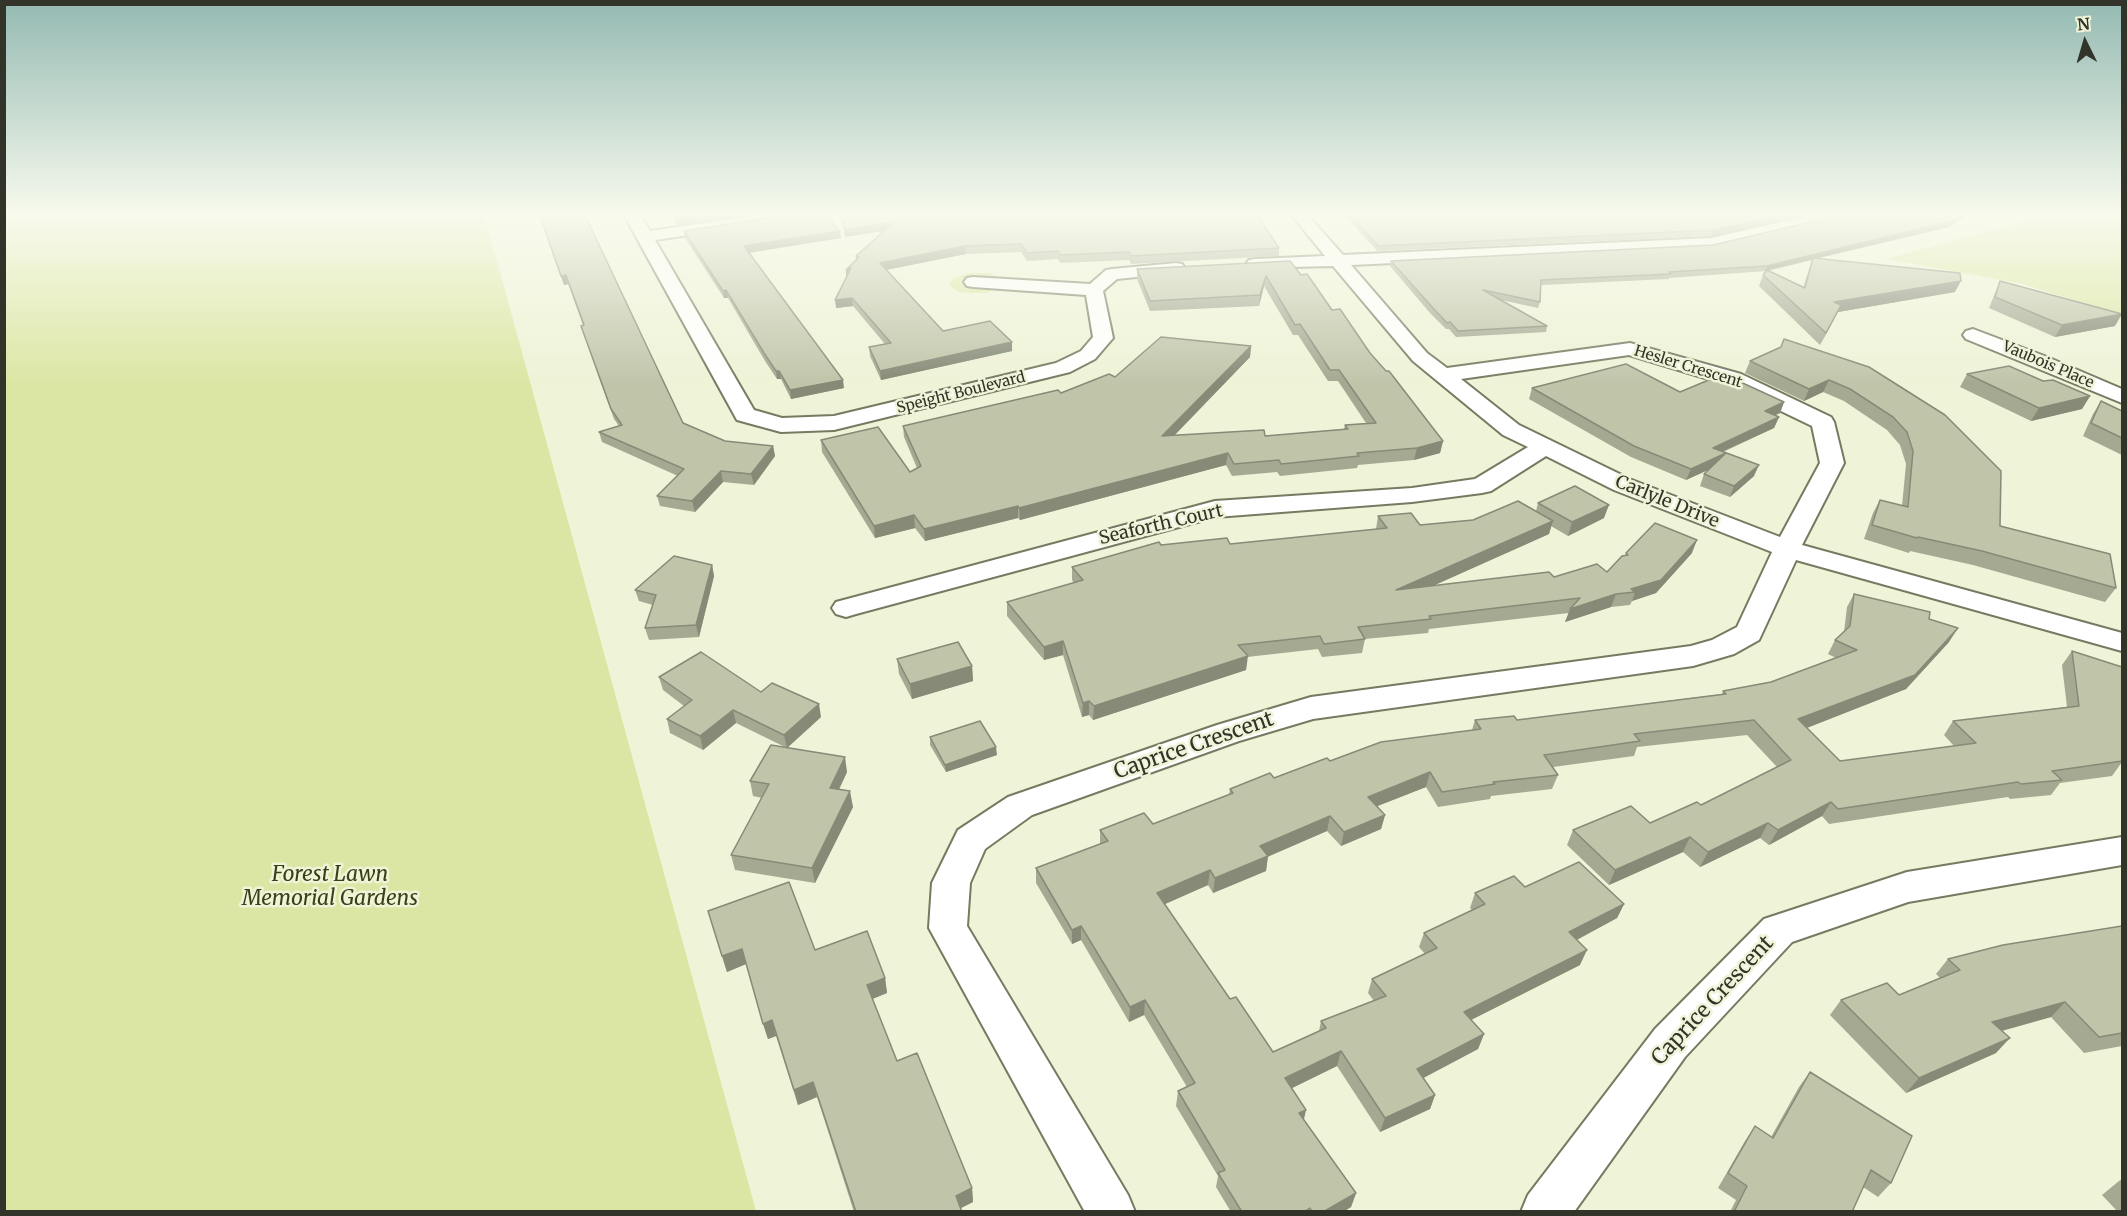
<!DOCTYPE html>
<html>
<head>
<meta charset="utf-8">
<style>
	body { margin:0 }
	#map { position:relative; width:2127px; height:1216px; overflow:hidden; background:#eff3d7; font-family:Merriweather,serif }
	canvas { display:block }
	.frame { position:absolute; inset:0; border:6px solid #323429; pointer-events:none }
	.north { position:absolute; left:2055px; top:12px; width:60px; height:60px; -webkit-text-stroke:4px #eff3d7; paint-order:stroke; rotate:355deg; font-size:16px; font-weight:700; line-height:24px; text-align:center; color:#323429 }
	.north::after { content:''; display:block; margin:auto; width:21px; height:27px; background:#323429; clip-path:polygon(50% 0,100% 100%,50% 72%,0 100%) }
</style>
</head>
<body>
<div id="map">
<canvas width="2127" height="1216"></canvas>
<div class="frame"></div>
<div class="north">N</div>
</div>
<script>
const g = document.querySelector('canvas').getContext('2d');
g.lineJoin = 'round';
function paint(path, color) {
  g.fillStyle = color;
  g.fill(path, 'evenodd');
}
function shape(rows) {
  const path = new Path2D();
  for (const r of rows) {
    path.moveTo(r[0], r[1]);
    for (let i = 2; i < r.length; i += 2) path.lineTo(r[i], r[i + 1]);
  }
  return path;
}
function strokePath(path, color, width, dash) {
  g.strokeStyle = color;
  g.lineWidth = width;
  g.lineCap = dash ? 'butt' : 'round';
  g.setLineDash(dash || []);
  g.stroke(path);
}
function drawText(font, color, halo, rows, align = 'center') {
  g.font = font + ' Merriweather,serif';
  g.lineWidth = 5;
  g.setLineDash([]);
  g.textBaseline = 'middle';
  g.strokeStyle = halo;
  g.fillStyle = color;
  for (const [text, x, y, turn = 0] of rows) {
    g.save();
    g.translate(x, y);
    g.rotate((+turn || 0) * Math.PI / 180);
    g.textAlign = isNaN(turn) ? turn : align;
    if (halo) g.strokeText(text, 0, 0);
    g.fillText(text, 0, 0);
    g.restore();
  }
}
const green = shape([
	[5,213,484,213,756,1211,5,1211],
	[2055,213,2122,213,2122,318,2095,307,2023,284,1886,259],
	[969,273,990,273,1000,278,1002,286,986,293,972,293,959,292,949,285,954,278]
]);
const minor = shape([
	[623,213,639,213,650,231,772,213,810,213,808,216,802,218,655,240,754,410,782,418,834,416,1056,363,1081,351,1093,337,1086,295,973,287,967,286,964,282,967,278,973,277,1090,284,1106,270,1112,269,1176,263,1182,264,1185,268,1182,272,1176,273,1117,279,1103,291,1113,338,1095,359,1070,372,834,430,781,432,737,420,623,213],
	[1290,213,1306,213,1343,255,1711,238,1820,213,1848,213,1846,216,1711,248,1351,265,1427,353,1447,368,1630,343,1741,374,1831,417,1834,422,1844,463,1802,545,2122,633,2122,651,1796,560,1759,640,1734,654,1693,666,1313,719,1239,741,1032,815,985,849,970,883,967,926,1128,1195,1135,1212,1085,1212,929,928,932,883,958,830,1008,797,1217,725,1311,697,1691,646,1712,640,1737,627,1772,552,1614,490,1546,456,1491,491,1482,493,1412,502,1216,517,856,614,846,617,836,614,832,608,836,602,1215,501,1412,488,1475,479,1528,447,1503,435,1413,361,1333,266,1249,268,1246,264,1249,260,1255,259,1325,256,1290,213],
	[1629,355,1725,384,1812,426,1820,463,1780,537,1632,480,1519,425,1461,379,1629,355],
	[1973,329,2047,357,2122,389,2122,403,1966,339,1963,335,1966,331,1973,329],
	[2122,837,2122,865,1908,902,1792,942,1685,1057,1574,1212,1521,1212,1528,1195,1655,1029,1764,919,1907,872,2122,837]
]);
const wall = shape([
	[538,213,584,213,683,423,725,441,773,446,775,456,754,485,723,482,695,512,660,506,657,496,678,476,602,442,599,432,619,426,614,419,584,335,581,326,583,325,568,284,564,285],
	[670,213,758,213,677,225],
	[1343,213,1811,213,1711,236,1377,251],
	[1849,213,1970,213,1949,227,1818,258,1955,292,1838,312,1820,345,1759,286,1763,275,1766,271,1669,278,1669,279,1541,285,1540,302,1538,308,1501,300,1547,326,1546,332,1456,337,1449,329,1446,329,1430,313,1390,266,1391,261,1713,245],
	[1812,260,1803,288,1768,271],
	[841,216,1279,248,1279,256,1131,264,1129,260,1060,263,1058,259,1027,261,1021,252,966,254,886,270,943,331,1012,351,881,380,870,356,869,347,885,344,853,306,836,308,856,260,856,256,884,231,845,237],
	[684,231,841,238,749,253,844,388,791,399,781,379,777,379,765,361,728,298,724,298,685,238],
	[1137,269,1301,275,1370,353,1443,441,1440,453,1414,460,1358,465,1357,468,1280,476,1277,472,1232,476,1226,465,1020,520,1018,518,925,541,915,528,875,538,822,452,821,440,910,472,917,468,904,437,903,426,1061,393,1115,377,1251,346,1250,357,1174,436,1265,436,1344,429,1345,425,1366,423,1338,381,1328,381,1298,335,1293,335,1264,286,1259,306,1150,311,1137,279],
	[2000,281,2115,326,2055,337,1989,308,1995,293],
	[1750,361,1869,367,2000,526,2116,588,2105,602,1973,565,1910,551,1909,553,1864,539,1873,513,1880,500,1902,506,1906,464,1900,445,1887,430,1844,401,1823,392,1804,401,1745,373],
	[1967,374,2043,381,2090,396,2082,409,2031,421,1960,387],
	[1532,388,1680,392,1784,402,1780,413,1774,415,1779,417,1774,428,1723,452,1754,476,1730,497,1700,486,1704,474,1710,469,1686,480,1631,457,1529,399],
	[2101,401,2122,411,2122,455,2083,436,2093,414],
	[1538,503,1604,518,1568,536,1551,526,1549,534,1433,586,1554,577,1607,572,1625,556,1626,553,1692,553,1656,593,1632,601,1630,605,1611,607,1565,622,1569,613,1429,629,1428,633,1365,639,1362,653,1322,657,1318,649,1247,657,1246,670,1093,720,1089,715,1082,717,1063,655,1044,660,1007,616,1007,602,1074,583,1072,580,1072,567,1161,545,1230,544,1376,529,1378,516,1420,525,1473,520,1536,511],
	[712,565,714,576,699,637,649,640,645,628,653,605,639,601,635,590],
	[1854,594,1929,619,1949,642,1906,689,1807,728,1840,761,1954,746,1944,735,1953,721,2067,707,2062,665,2072,651,2122,667,2122,762,2112,776,2060,783,2051,795,2010,799,2008,797,1829,824,1822,816,1769,845,1760,838,1700,867,1683,852,1609,885,1567,845,1573,830,1650,823,1701,805,1777,767,1747,735,1637,747,1634,756,1553,767,1558,775,1552,789,1491,796,1490,799,1438,807,1426,787,1377,806,1385,815,1381,829,1341,846,1327,831,1268,856,1266,871,1213,893,1208,885,1165,904,1230,999,1273,1052,1319,1031,1321,1021,1374,1001,1368,993,1372,979,1425,954,1419,947,1424,933,1472,910,1470,908,1475,893,1525,887,1624,904,1617,918,1577,940,1580,965,1471,1020,1484,1034,1478,1049,1423,1078,1435,1095,1430,1109,1380,1132,1337,1066,1292,1088,1304,1120,1356,1193,1351,1207,1343,1212,1231,1212,1216,1187,1218,1176,1176,1106,1178,1091,1187,1087,1144,1015,1129,1022,1081,940,1072,944,1036,883,1036,868,1100,844,1100,830,1153,824,1229,795,1230,789,1274,778,1330,761,1472,730,1475,720,1517,720,1722,694,1723,691,1771,682,1836,658,1828,654,1835,640,1844,632,1847,607],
	[897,659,972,666,973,681,912,699,899,674],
	[659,677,761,692,821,717,787,748,736,723,703,750,670,733,667,719,684,706,663,690],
	[930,737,997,755,946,772,930,745],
	[847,772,839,790,853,807,815,883,735,870,731,855,762,798,753,796,750,781],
	[708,911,815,950,885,978,887,993,872,999,897,1061,972,1188,973,1202,961,1208,962,1212,854,1212,817,1097,798,1105,776,1036,768,1039,746,964,727,972],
	[2122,926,2122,1046,2084,1053,2051,1017,2002,1031,1996,1053,1906,1093,1830,1015,1841,1000,1899,995,1940,978,1936,974,1948,959],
	[1810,1072,1891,1183,1878,1197,1863,1187,1852,1212,1730,1212,1736,1200,1718,1188,1745,1141,1755,1126,1771,1137,1799,1087],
	[2122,1179,2122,1212,2118,1212,2102,1195,2119,1181]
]);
const shadedWall = shape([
	[711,213,758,213,677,225,676,218],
	[1790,213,1811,213,1711,236,1713,230],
	[1965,213,1970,213,1949,227,1764,271,1767,266],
	[894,222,895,229,845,237,845,230],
	[840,231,841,238,746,253,744,246],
	[965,246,966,254,880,271,880,263],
	[851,268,846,277,846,270],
	[566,275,568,284,564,285,561,276],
	[1266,276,1264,286,1259,306,1260,295],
	[1961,281,1955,292,1838,312,1820,345,1826,333,1834,302],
	[726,290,728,298,724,298,723,291],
	[852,298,853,306,836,308,835,300],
	[2122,314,2115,326,2055,337,2062,325],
	[1012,342,1012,351,881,380,880,371],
	[1251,346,1250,357,1162,448,1162,436],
	[776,371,779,371,781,379,777,379],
	[843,380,844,388,791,399,790,390],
	[1829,380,1823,392,1804,401,1809,389],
	[2090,396,2082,409,2031,421,2039,408],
	[1784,402,1780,413,1761,422,1765,411],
	[1779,417,1774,428,1708,458,1713,448],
	[1443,441,1440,453,1414,460,1417,448],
	[773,446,775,456,754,485,751,474],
	[1228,453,1226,465,1020,520,1019,508],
	[1726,453,1721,464,1686,480,1691,469],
	[1759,465,1754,476,1730,497,1734,486],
	[721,471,723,482,695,512,692,501],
	[1609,505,1604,518,1568,536,1572,522],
	[1018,506,1018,518,925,541,924,529],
	[914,515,915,528,875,538,874,526],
	[1553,521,1549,534,1394,603,1396,590],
	[1697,540,1692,553,1656,593,1632,601,1635,592,1631,589],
	[712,565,714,576,699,637,696,625],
	[1616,594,1611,607,1565,622,1570,609],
	[1958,628,1949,642,1906,689,1791,734,1798,719],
	[1063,641,1063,655,1044,660,1044,647],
	[1248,656,1246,670,1093,720,1094,706],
	[972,666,973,681,912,699,910,684],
	[1089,701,1089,715,1082,717,1083,703],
	[819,704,821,717,787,748,784,735],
	[733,710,736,723,703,750,700,736],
	[996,747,997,755,946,772,945,765],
	[845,757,847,772,832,803,830,788],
	[1430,772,1426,787,1365,811,1368,797],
	[850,791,853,807,815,883,812,868],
	[1831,802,1822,816,1769,845,1778,830],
	[1385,815,1381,829,1341,846,1344,832],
	[1330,816,1327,831,1265,858,1268,856,1266,871,1213,893,1215,878,1260,846],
	[1768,823,1760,838,1700,867,1708,852],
	[1690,837,1683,852,1609,885,1615,870],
	[1210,870,1208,885,1156,908,1157,893],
	[1624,904,1617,918,1563,947,1569,932],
	[1081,926,1081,940,1072,944,1072,930],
	[742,949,746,964,727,972,722,956],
	[1587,950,1580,965,1459,1026,1464,1012],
	[885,978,887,993,870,1000,867,985],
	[1145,1000,1144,1015,1129,1022,1130,1007],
	[2065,1002,2051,1017,1979,1037,1992,1022],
	[772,1020,776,1036,768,1039,763,1024],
	[1484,1034,1478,1049,1412,1084,1417,1069],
	[2010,1038,1996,1053,1906,1093,1919,1078],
	[1341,1051,1337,1066,1282,1093,1285,1078],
	[813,1082,817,1097,798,1105,794,1090],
	[1435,1095,1430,1109,1380,1132,1385,1118],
	[1306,1110,1303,1124,1299,1113],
	[972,1188,973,1202,957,1210,956,1196],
	[1356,1193,1351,1207,1343,1212,1323,1212]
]);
const building = shape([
	[539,213,584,213,683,423,725,441,773,446,751,474,721,471,692,501,657,496,684,469,599,432,622,425,611,409,581,326,584,325,566,275,561,276,539,213],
	[673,213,711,213,676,218,673,213],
	[801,213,824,213,840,231,744,246,843,380,790,390,779,371,776,371,764,353,726,290,723,291,684,231,801,213],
	[849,213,1256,213,1279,248,1131,256,1129,252,1060,255,1058,251,1027,253,1021,244,965,246,880,263,943,331,990,321,1012,342,880,371,869,347,891,343,852,298,835,300,851,268,846,270,859,257,856,256,894,222,845,230,841,216,849,213],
	[1349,213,1790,213,1713,230,1378,246,1349,213],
	[1849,213,1965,213,1952,221,1767,266,1669,272,1671,274,1541,280,1540,302,1483,290,1547,326,1458,331,1450,322,1447,323,1432,307,1391,261,1713,245,1849,213],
	[1813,258,1960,273,1961,281,1834,302,1841,305,1826,333,1763,275,1767,270,1805,288,1813,258],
	[1290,261,1301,275,1307,274,1332,310,1340,309,1370,353,1386,371,1389,371,1443,441,1417,448,1357,453,1359,456,1281,464,1279,460,1234,464,1228,453,1019,508,1018,506,924,529,914,515,874,526,821,440,878,427,910,472,921,466,903,426,1058,390,1061,393,1109,374,1115,377,1161,337,1251,346,1162,436,1264,430,1265,436,1348,429,1345,425,1376,423,1339,370,1330,370,1300,324,1295,325,1266,276,1260,295,1150,301,1137,269,1290,261],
	[2000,281,2122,314,2062,325,1995,297,2000,281],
	[1784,339,1869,367,1945,415,2001,471,2000,526,2110,554,2116,588,1982,551,1918,537,1917,538,1872,525,1880,500,1908,507,1913,451,1907,432,1893,417,1850,389,1829,380,1809,389,1750,361,1781,347,1784,339],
	[1626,364,1680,392,1723,374,1784,402,1765,411,1779,417,1713,448,1759,465,1734,486,1704,474,1726,453,1691,469,1634,446,1532,388,1626,364],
	[2009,366,2043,381,2053,380,2090,396,2039,408,1967,374,2009,366],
	[2101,401,2122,411,2122,438,2091,423,2101,401],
	[1575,486,1609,505,1572,522,1538,503,1575,486],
	[1518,501,1553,521,1396,590,1549,572,1554,577,1597,564,1607,572,1622,556,1628,555,1626,553,1655,523,1697,540,1661,580,1631,589,1635,592,1616,594,1570,609,1580,598,1429,616,1431,619,1358,627,1365,639,1324,644,1320,636,1238,645,1248,656,1094,706,1089,701,1083,703,1063,641,1044,647,1007,602,1083,580,1072,567,1159,542,1161,545,1227,538,1230,544,1387,528,1378,516,1411,513,1420,525,1473,520,1518,501],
	[674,556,712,565,696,625,645,628,656,595,635,590,674,556],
	[1854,594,1930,612,1929,619,1958,628,1915,675,1798,719,1840,761,1976,743,1953,721,2079,706,2072,651,2122,667,2122,761,2052,771,2062,780,2021,784,2018,782,1838,809,1831,802,1778,830,1768,823,1708,852,1690,837,1615,870,1573,830,1631,806,1650,823,1697,802,1701,805,1791,760,1754,720,1634,734,1640,741,1544,755,1558,775,1493,782,1495,784,1442,792,1430,772,1368,797,1385,815,1344,832,1330,816,1260,846,1268,856,1215,878,1210,870,1157,893,1230,999,1236,997,1273,1052,1326,1028,1321,1021,1386,996,1372,979,1437,948,1424,933,1485,904,1475,893,1514,876,1525,887,1579,862,1624,904,1569,932,1587,950,1464,1012,1484,1034,1417,1069,1435,1095,1385,1118,1341,1051,1285,1078,1306,1110,1299,1113,1356,1193,1323,1212,1312,1212,1310,1208,1304,1212,1242,1212,1218,1173,1225,1170,1178,1091,1195,1083,1145,1000,1130,1007,1081,926,1072,930,1036,868,1108,841,1100,830,1144,813,1153,824,1233,793,1230,789,1270,773,1274,778,1327,758,1330,761,1381,742,1481,729,1475,720,1514,716,1517,720,1726,694,1723,691,1771,682,1857,650,1835,640,1850,626,1854,594],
	[958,642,972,666,910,684,897,659,958,642],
	[701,652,761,692,772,683,819,704,784,735,733,710,700,736,667,719,692,700,659,677,701,652],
	[980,721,996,747,945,765,930,737,980,721],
	[771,745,845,757,830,788,850,791,812,868,731,855,769,784,750,781,771,745],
	[789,882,815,950,867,931,885,978,867,985,897,1061,917,1053,972,1188,956,1196,962,1212,856,1212,813,1082,794,1090,772,1020,763,1024,742,949,722,956,708,911,789,882],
	[2122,926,2122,1033,2099,1037,2065,1002,1992,1022,2010,1038,1919,1078,1841,1000,1887,983,1899,995,1960,970,1948,959,2003,945,2122,926],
	[1810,1072,1912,1136,1891,1183,1871,1170,1852,1212,1734,1212,1747,1186,1728,1173,1755,1126,1773,1138,1810,1072]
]);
const farStreetnames = [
	["Vaubois Place",2048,365,23],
	["Hesler Crescent",1688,367,17],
	["Speight Boulevard",961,393,-14]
];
const streetNames = [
	["Carlyle Drive",1667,502,22],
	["Seaforth Court",1161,525,-13]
];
const nearStreetnames = [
	["Caprice Crescent",1194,746,-19],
	["Caprice Crescent",1713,1001,-47]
];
const nearParknames = [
	["Forest Lawn",330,875],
	["Memorial Gardens",330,899]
];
paint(green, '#dce6a4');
strokePath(minor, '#767a61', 4);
paint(minor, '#fff');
paint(wall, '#a5a992');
paint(shadedWall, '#868a77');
paint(building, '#c0c5aa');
strokePath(building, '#868a77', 1.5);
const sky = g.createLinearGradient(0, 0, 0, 383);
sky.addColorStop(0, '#94bab2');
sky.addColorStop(0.56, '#f8faed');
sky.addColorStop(1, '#f8faed00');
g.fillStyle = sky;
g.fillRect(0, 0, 2127, 383);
drawText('15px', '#323429', '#eff3d7', farStreetnames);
drawText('18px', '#323429', '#eff3d7', streetNames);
drawText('21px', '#323429', '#eff3d7', nearStreetnames);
drawText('italic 21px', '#3b3f16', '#eff3d7', nearParknames);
</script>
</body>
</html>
